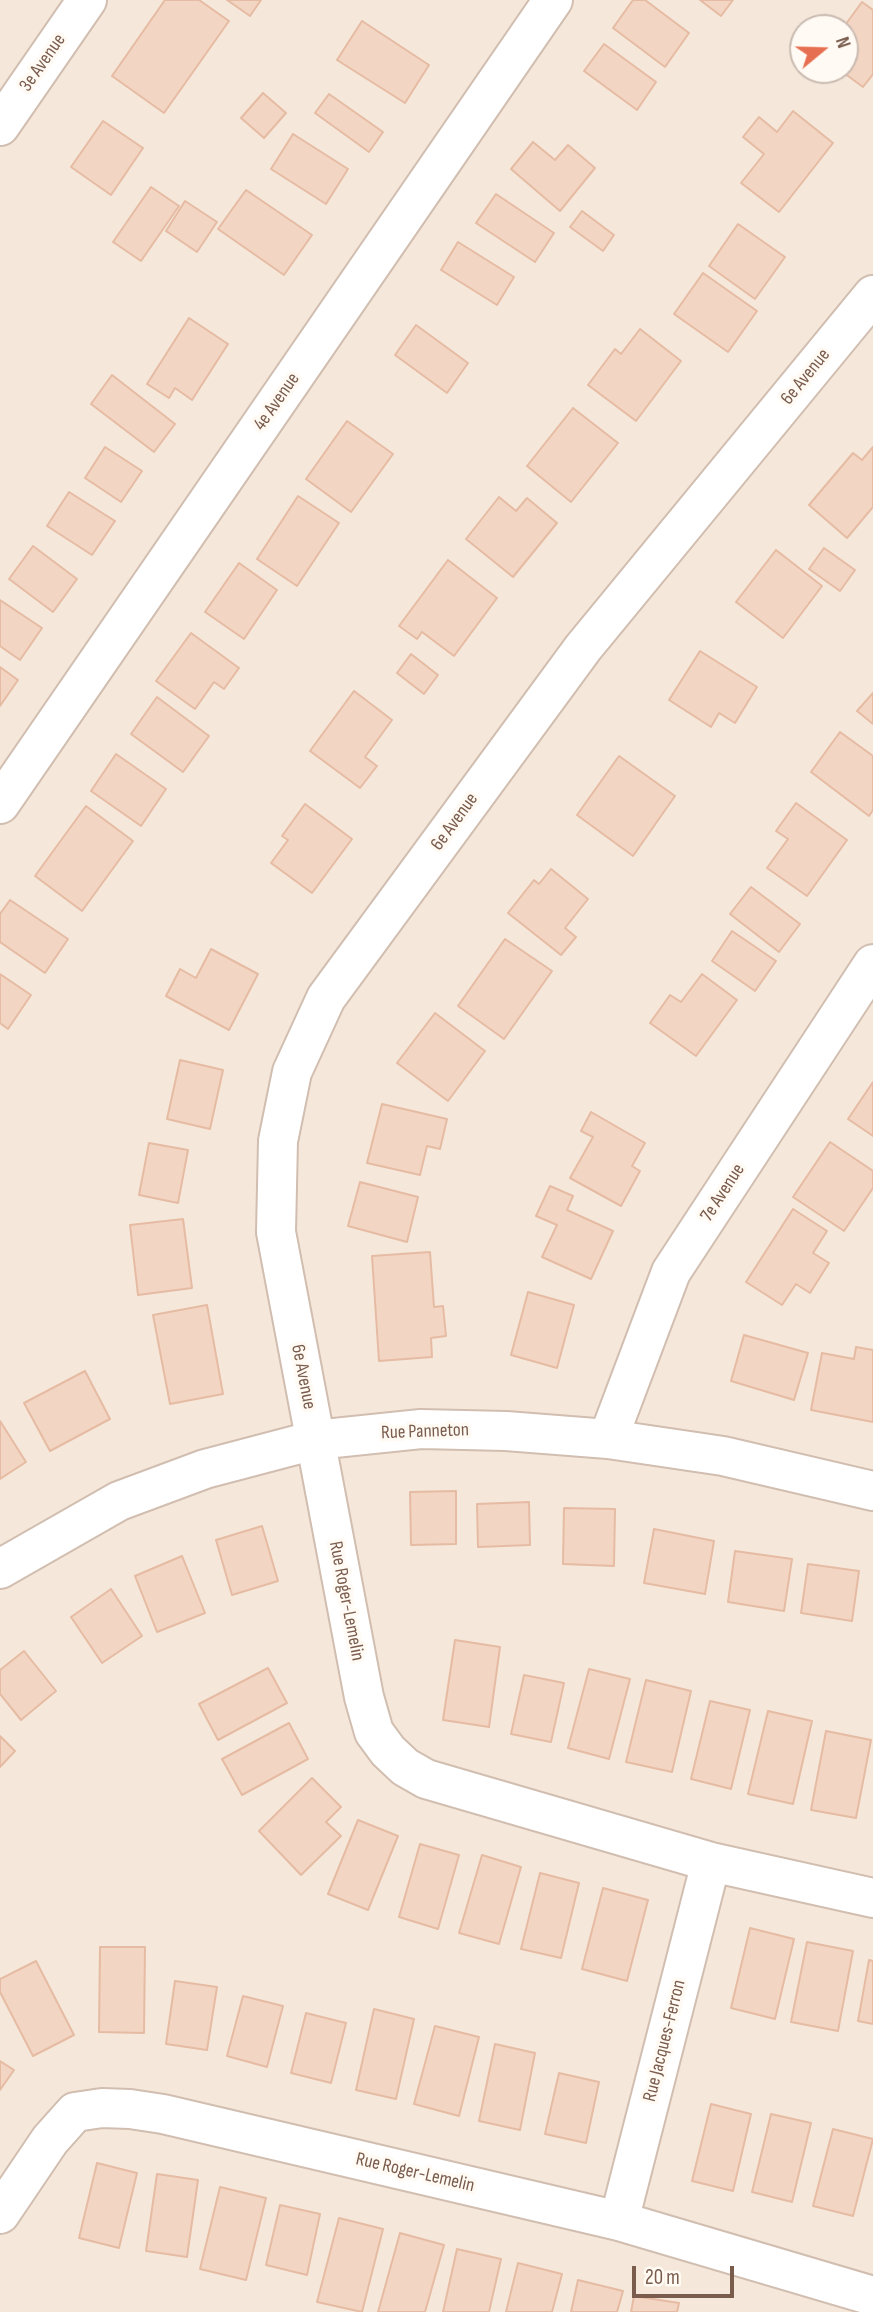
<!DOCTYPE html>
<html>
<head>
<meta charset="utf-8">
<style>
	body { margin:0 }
	#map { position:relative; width:873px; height:2312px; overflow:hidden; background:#fdf6ec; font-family:"Sofia Sans Condensed",sans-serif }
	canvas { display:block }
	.north { position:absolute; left:789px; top:14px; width:70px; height:70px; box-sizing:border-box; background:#fffaf3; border:2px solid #cabbb1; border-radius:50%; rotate:71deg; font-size:19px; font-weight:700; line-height:28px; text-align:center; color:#7a5c4d }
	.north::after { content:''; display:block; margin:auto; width:24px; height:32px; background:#e76f51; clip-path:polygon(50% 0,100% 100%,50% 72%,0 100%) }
	.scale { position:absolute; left:632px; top:2266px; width:102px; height:32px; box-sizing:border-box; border:4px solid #7a5c4d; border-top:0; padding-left:9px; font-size:21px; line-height:24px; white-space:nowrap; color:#7a5c4d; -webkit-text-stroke:5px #fffaf3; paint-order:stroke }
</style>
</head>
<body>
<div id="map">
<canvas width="873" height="2312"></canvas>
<div class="north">N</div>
<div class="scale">20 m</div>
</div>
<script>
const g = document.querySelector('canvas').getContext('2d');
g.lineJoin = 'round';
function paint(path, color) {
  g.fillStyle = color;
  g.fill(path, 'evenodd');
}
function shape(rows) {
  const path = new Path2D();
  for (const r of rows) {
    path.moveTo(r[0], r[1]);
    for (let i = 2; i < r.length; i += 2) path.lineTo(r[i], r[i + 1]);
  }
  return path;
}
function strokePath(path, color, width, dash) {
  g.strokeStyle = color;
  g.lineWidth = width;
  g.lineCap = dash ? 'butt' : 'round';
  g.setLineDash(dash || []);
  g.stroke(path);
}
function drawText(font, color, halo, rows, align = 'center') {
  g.font = font + ' "Sofia Sans Condensed",sans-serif';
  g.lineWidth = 7;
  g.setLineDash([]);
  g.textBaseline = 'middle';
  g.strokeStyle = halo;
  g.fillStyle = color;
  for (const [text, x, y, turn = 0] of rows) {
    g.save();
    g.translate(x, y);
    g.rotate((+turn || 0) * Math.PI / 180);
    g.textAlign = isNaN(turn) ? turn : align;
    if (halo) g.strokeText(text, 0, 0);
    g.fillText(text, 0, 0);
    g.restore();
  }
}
const residential = shape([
	[0,0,873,0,873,2312,0,2312],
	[803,28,845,28,845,70,803,70]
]);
const building = shape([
	[165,0,199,0,229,21,164,113,112,76,165,0],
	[227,0,261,0,250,16,227,0],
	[633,0,645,0,689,33,665,67,613,28,633,0],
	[700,0,733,0,721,16,700,0],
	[862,2,873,10,873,74,863,87,840,70,845,70,845,28,843,28,862,2],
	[362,21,429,65,405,103,337,60,362,21],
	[604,44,656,82,637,110,584,71,604,44],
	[263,93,286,113,264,138,241,118,263,93],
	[329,94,383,132,369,152,315,113,329,94],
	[793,111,833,143,779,212,741,183,764,154,743,137,759,117,777,132,793,111],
	[103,121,143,148,111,195,71,167,103,121],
	[293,134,348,169,326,204,271,169,293,134],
	[533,142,555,160,568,145,595,168,560,211,511,169,533,142],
	[151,187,179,206,141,261,113,242,151,187],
	[246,190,312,235,284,275,218,229,246,190],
	[496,194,554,233,535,262,476,223,496,194],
	[185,201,217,222,197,252,166,231,185,201],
	[582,211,614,235,603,251,570,227,582,211],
	[738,224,785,257,755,299,709,266,738,224],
	[458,242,514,277,497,305,441,270,458,242],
	[703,273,757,311,728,352,674,314,703,273],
	[189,318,228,344,192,400,175,388,169,398,147,384,189,318],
	[416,325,468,363,447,393,395,355,416,325],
	[640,329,681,361,636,421,588,385,615,349,621,354,640,329],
	[112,375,175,424,154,452,91,404,112,375],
	[573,408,618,443,571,502,527,466,573,408],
	[347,421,393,454,351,512,306,479,347,421],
	[105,447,142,471,121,502,85,478,105,447],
	[873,447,873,507,847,538,809,505,853,453,862,460,873,447],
	[69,492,115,521,92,555,47,526,69,492],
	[298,496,339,523,297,586,257,559,298,496],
	[499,497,516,511,527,498,557,523,513,577,466,539,499,497],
	[33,546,77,579,53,612,9,579,33,546],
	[824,548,855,570,840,591,809,569,824,548],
	[776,550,822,586,783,638,736,602,776,550],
	[448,560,497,598,454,656,422,632,417,639,399,626,448,560],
	[239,563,277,590,244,639,205,612,239,563],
	[0,600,42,628,20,660,0,646,0,600],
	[191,633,239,668,224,689,214,682,195,709,156,681,191,633],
	[700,651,757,687,735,723,719,713,711,727,669,700,700,651],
	[411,654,438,675,424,694,397,673,411,654],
	[0,667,18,680,0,706,0,667],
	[354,691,392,720,365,757,377,766,360,788,310,751,354,691],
	[873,693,873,724,857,711,873,693],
	[157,697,209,736,183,772,131,734,157,697],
	[840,732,873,756,873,810,869,816,811,772,840,732],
	[116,754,166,789,141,826,91,791,116,754],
	[619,756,675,796,633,856,577,815,619,756],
	[796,803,847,840,807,896,767,868,788,839,776,831,796,803],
	[305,804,352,839,312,893,271,863,288,840,282,836,305,804],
	[86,806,133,841,82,911,35,876,86,806],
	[551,869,588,899,565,928,576,937,561,955,508,913,534,880,539,884,551,869],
	[751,887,800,924,779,952,730,914,751,887],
	[10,900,68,939,45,973,0,942,0,914,10,900],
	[732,931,776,961,755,991,712,961,732,931],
	[505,939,552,971,504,1039,458,1006,505,939],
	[211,949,258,974,229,1030,166,996,180,969,196,978,211,949],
	[0,974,31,995,8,1029,0,1023,0,974],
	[702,974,737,1000,696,1056,650,1023,670,995,681,1002,702,974],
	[435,1013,485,1051,448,1101,397,1063,435,1013],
	[180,1060,223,1070,210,1129,167,1119,180,1060],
	[873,1082,873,1136,848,1119,873,1082],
	[382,1104,447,1119,440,1149,427,1146,420,1175,367,1163,382,1104],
	[591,1112,645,1143,632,1166,640,1171,621,1206,570,1178,593,1137,581,1131,591,1112],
	[830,1142,873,1171,873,1188,844,1231,793,1197,830,1142],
	[149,1143,188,1150,178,1203,139,1195,149,1143],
	[360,1182,418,1197,407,1242,348,1226,360,1182],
	[550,1186,573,1196,567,1210,613,1231,591,1279,542,1257,557,1225,536,1216,550,1186],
	[793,1209,827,1231,813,1253,829,1263,810,1293,796,1284,782,1305,746,1282,793,1209],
	[183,1219,192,1288,138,1295,130,1225,183,1219],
	[430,1252,434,1307,443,1306,446,1336,431,1338,432,1357,379,1361,372,1256,430,1252],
	[528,1292,574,1305,557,1368,511,1355,528,1292],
	[207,1305,223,1394,170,1404,153,1315,207,1305],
	[744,1335,808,1353,794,1400,731,1381,744,1335],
	[856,1347,873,1350,873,1422,811,1410,822,1353,854,1359,856,1347],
	[85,1371,110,1419,50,1451,24,1403,85,1371],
	[0,1421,26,1462,0,1479,0,1421],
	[456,1491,456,1544,411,1545,410,1492,456,1491],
	[529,1502,530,1545,478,1547,477,1504,529,1502],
	[564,1508,615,1509,614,1566,563,1564,564,1508],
	[262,1526,278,1581,232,1595,216,1540,262,1526],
	[654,1529,714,1541,705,1594,644,1583,654,1529],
	[735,1551,792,1559,784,1611,728,1602,735,1551],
	[182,1556,205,1613,157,1632,135,1576,182,1556],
	[808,1564,859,1571,852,1621,801,1613,808,1564],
	[111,1589,142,1636,102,1663,71,1617,111,1589],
	[455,1640,500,1647,489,1727,443,1720,455,1640],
	[24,1651,56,1691,21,1720,0,1694,0,1670,24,1651],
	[268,1668,287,1703,218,1740,199,1704,268,1668],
	[589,1669,630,1679,609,1759,568,1748,589,1669],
	[524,1675,564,1683,551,1742,511,1734,524,1675],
	[646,1680,691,1691,672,1772,626,1762,646,1680],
	[710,1701,750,1710,731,1789,691,1779,710,1701],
	[768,1711,812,1721,793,1804,748,1794,768,1711],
	[289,1723,308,1759,242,1795,222,1759,289,1723],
	[826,1731,871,1740,856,1818,811,1810,826,1731],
	[0,1736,15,1751,0,1767,0,1736],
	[312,1778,341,1807,326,1822,341,1836,301,1875,259,1831,312,1778],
	[358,1820,398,1836,368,1910,328,1894,358,1820],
	[420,1844,459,1855,438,1929,399,1917,420,1844],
	[482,1855,521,1867,499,1944,459,1933,482,1855],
	[540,1873,579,1883,561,1958,521,1949,540,1873],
	[603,1888,648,1900,627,1981,582,1969,603,1888],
	[750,1928,794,1939,775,2019,731,2008,750,1928],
	[807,1942,853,1951,838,2031,791,2022,807,1942],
	[100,1947,145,1947,144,2033,99,2032,100,1947],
	[869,1960,873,1961,873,2024,858,2021,869,1960],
	[36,1961,74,2035,33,2056,0,1992,0,1979,36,1961],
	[175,1981,217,1987,207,2050,166,2044,175,1981],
	[243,1996,283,2006,267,2067,227,2056,243,1996],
	[374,2009,414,2019,396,2099,356,2090,374,2009],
	[306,2013,346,2023,331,2083,291,2073,306,2013],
	[435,2026,479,2037,459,2116,414,2104,435,2026],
	[495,2044,535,2053,520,2130,479,2121,495,2044],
	[0,2061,14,2070,0,2090,0,2061],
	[559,2073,599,2082,586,2143,545,2134,559,2073],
	[711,2104,751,2114,733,2191,692,2181,711,2104],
	[771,2114,811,2123,792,2202,752,2192,771,2114],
	[833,2129,873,2139,853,2216,813,2206,833,2129],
	[97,2163,137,2173,119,2248,79,2238,97,2163],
	[157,2174,198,2180,187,2257,146,2251,157,2174],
	[220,2187,266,2198,246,2280,200,2269,220,2187],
	[280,2205,320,2214,307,2275,266,2265,280,2205],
	[339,2218,383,2229,362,2312,317,2302,339,2218],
	[400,2233,444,2245,425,2312,378,2312,400,2233],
	[457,2249,501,2259,489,2312,443,2312,457,2249],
	[518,2263,562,2274,552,2312,506,2312,518,2263],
	[578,2280,623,2291,617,2312,571,2312,578,2280],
	[634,2296,679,2303,677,2312,631,2312,634,2296]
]);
const minor = shape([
	[0,126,87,0],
	[873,295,583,648,326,998,292,1072,278,1141,276,1232,364,1697,374,1732,388,1751,405,1767,426,1779,711,1862,873,1898],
	[0,804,553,0],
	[608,1439,671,1272,873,964],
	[0,1569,119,1501,205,1469,315,1440,421,1429,506,1431,608,1439,723,1456,873,1491],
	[0,2214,50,2140,75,2112,102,2108,130,2109,163,2114,619,2221,873,2296],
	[619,2221,711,1862]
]);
const streetNames = [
	["3e Avenue",43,63,-55],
	["6e Avenue",806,377,-51],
	["4e Avenue",277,402,-55],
	["6e Avenue",455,822,-54],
	["7e Avenue",723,1193,-57],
	["6e Avenue",303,1377,79],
	["Rue Panneton",425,1432,-2],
	["Rue Roger-Lemelin",346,1601,79],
	["Rue Jacques-Ferron",665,2041,-76],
	["Rue Roger-Lemelin",415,2173,13]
];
paint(residential, '#f5e8da');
paint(building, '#f3d5c3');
strokePath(building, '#e6bba3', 2);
strokePath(minor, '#d1beb0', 42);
strokePath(minor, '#fff', 38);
drawText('19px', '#7a5c4d', '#fffaf3', streetNames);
</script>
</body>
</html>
